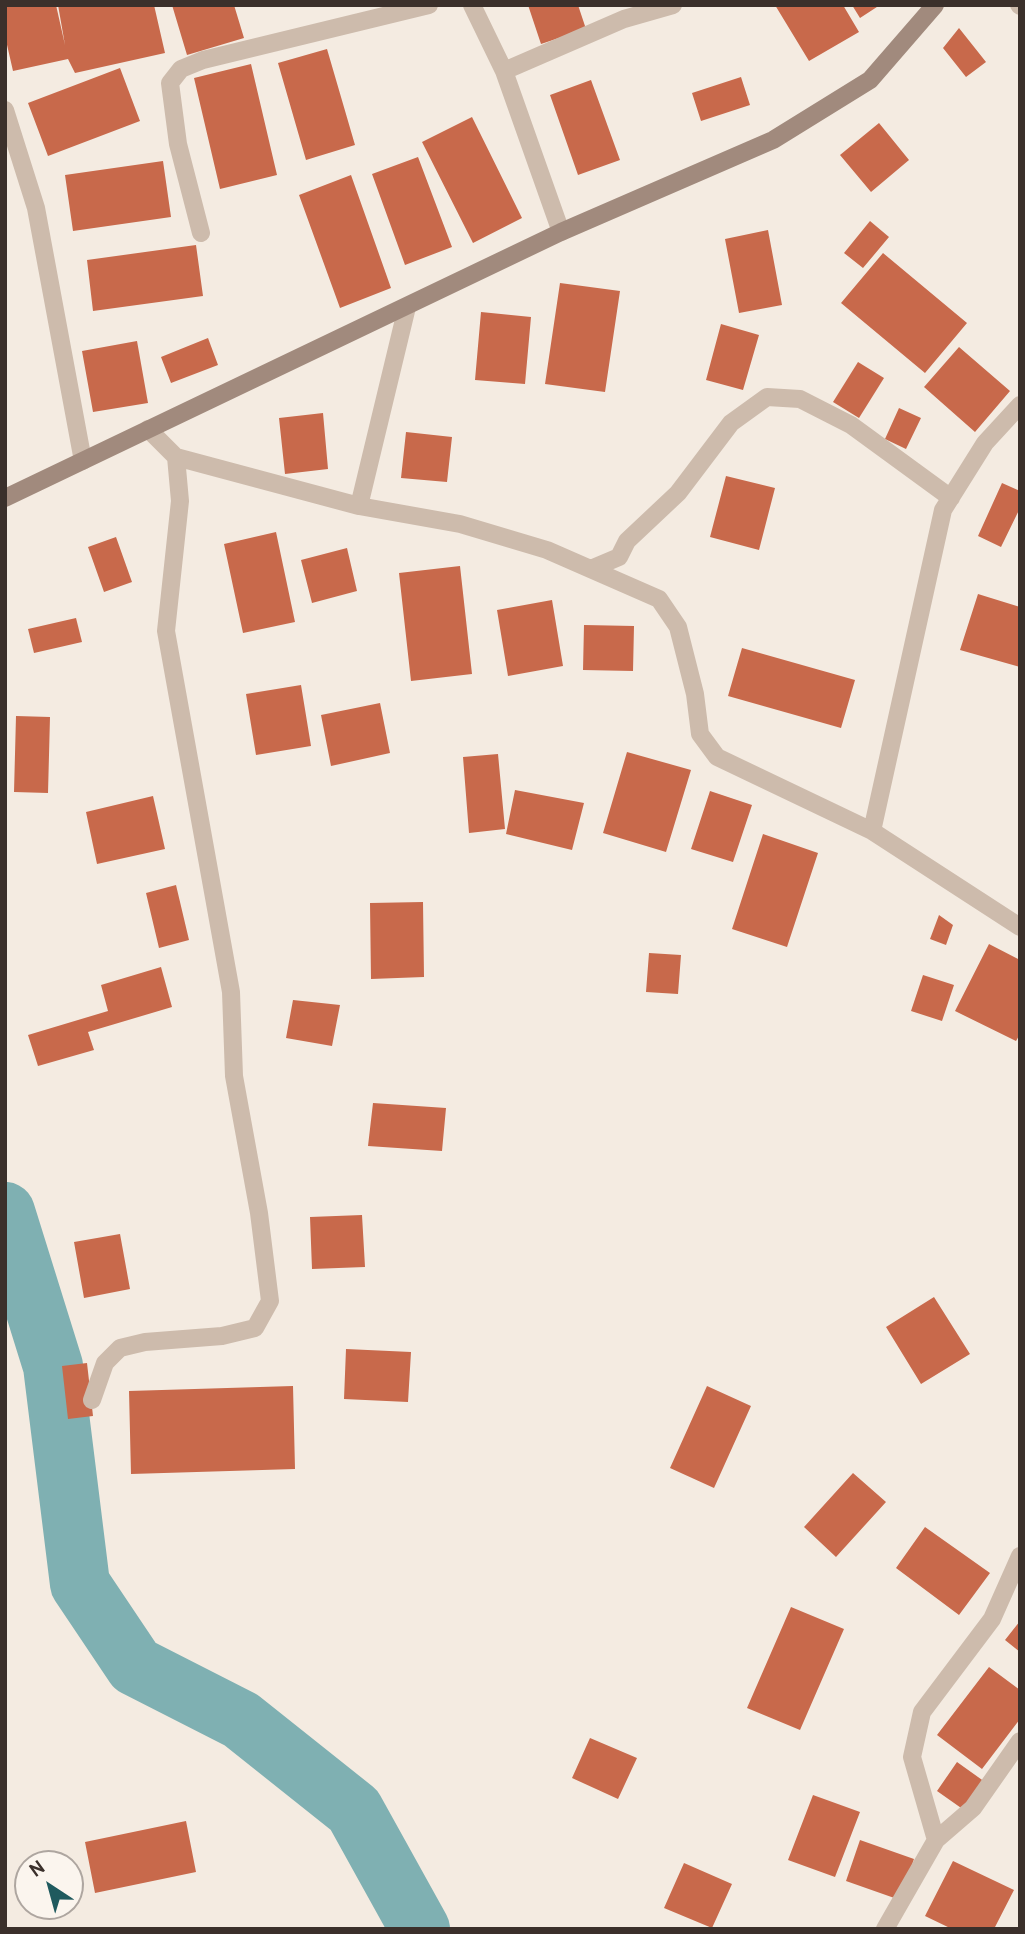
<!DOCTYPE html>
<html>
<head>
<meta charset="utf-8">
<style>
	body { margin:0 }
	#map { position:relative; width:1025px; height:1934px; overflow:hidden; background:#f4ebe1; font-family:Overpass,sans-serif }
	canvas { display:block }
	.frame { position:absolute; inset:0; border:7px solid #3b302b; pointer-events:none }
	.north { position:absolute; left:14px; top:1850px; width:70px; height:70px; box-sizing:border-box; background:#fbf5ee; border:2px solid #aea6a0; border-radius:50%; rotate:324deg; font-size:19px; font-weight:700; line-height:28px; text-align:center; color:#3b302b }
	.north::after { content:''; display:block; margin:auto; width:24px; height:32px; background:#1f5a5e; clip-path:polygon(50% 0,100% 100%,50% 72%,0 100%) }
</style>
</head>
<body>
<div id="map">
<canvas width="1025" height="1934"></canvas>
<div class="frame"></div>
<div class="north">N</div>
</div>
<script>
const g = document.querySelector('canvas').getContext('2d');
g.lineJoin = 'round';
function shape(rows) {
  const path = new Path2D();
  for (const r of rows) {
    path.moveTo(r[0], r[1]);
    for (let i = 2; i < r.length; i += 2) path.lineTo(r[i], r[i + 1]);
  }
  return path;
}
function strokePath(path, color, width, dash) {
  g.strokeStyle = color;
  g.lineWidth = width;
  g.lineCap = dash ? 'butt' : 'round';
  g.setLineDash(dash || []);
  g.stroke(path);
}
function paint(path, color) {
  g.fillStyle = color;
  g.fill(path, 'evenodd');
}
const river = shape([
	[5,1212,53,1366,80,1584,135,1666,241,1720,354,1810,420,1929]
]);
const building = shape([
	[5,5,56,5,65,45,58,5,154,5,165,53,75,73,68,59,13,71,5,36],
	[172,5,234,5,244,38,187,55],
	[528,5,578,5,586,29,541,44],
	[775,5,843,5,859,32,809,61],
	[852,5,880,5,860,18],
	[959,28,986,62,966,77,943,48],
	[327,49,355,145,306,160,278,63],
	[251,64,277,175,220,189,194,78],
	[120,68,140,121,48,156,28,103],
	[741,77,750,105,701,121,692,93],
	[591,80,620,160,578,175,550,95],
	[472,117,522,218,473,243,422,142],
	[879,123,909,160,871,192,840,155],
	[418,157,452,247,405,265,372,174],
	[163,161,171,217,73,231,65,175],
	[351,175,391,288,340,308,299,195],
	[870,221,889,237,863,268,844,253],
	[768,230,782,305,739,313,725,239],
	[196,245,203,296,93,311,87,260],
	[883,253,967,323,925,373,841,303],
	[560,283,620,291,605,392,545,384],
	[481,312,531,317,525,384,475,380],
	[721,324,759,335,743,390,706,380],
	[208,338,218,365,171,383,161,357],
	[137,341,148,403,93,412,82,351],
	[959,347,1010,391,975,432,924,387],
	[858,362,884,378,859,418,833,402],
	[899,408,921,418,906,449,885,439],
	[323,413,328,469,285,474,279,418],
	[406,432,452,437,447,482,401,478],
	[726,476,775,488,759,550,710,537],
	[1002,483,1020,491,1020,508,1001,547,978,536],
	[276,532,295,622,243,633,224,544],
	[116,537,132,582,104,592,88,547],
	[347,548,357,591,312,603,301,560],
	[460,566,472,674,411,681,399,573],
	[978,594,1020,607,1020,667,960,650],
	[552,600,563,666,508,676,497,610],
	[76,618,82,642,34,653,28,629],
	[584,625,634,626,633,671,583,670],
	[742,648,855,680,841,728,728,696],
	[301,685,311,746,256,755,246,694],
	[380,703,390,753,331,766,321,715],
	[16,716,50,717,48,793,14,792],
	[627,752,691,770,666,852,603,833],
	[498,754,505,829,469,833,463,757],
	[515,790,584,803,572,850,506,834],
	[710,791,752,805,733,862,691,849],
	[153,796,165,849,97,864,86,812],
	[763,834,818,853,787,947,732,929],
	[176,885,189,940,159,948,146,893],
	[423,902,424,977,371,979,370,903],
	[939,915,953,925,946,945,930,939],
	[989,944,1020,960,1020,1034,1016,1041,955,1011],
	[649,953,681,955,678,994,646,992],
	[161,967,172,1007,88,1032,94,1050,38,1066,28,1035,108,1011,101,985],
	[923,975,954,985,942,1021,911,1011],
	[293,1000,340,1005,332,1046,286,1038],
	[373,1103,446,1108,442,1151,368,1146],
	[362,1215,365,1267,312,1269,310,1217],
	[120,1234,130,1289,84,1298,74,1242],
	[934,1297,970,1354,921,1384,886,1327],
	[346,1349,411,1352,408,1402,344,1399],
	[87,1363,93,1416,68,1419,62,1366],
	[293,1386,295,1469,131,1474,129,1391],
	[707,1386,751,1406,714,1488,670,1468],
	[853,1473,886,1502,836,1557,804,1527],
	[925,1527,990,1573,959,1615,896,1568],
	[791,1607,844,1629,800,1730,747,1708],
	[1020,1621,1020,1652,1005,1640],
	[989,1667,1020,1690,1020,1719,982,1769,937,1735],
	[590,1738,637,1758,618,1799,572,1778],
	[957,1762,985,1782,964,1810,937,1791],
	[813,1795,860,1812,835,1877,788,1860],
	[186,1821,196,1872,95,1893,85,1842],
	[860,1840,914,1859,900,1900,846,1881],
	[953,1861,1014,1890,994,1929,952,1929,925,1916],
	[684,1863,732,1884,712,1928,664,1908]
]);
const street = shape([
	[472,5,504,71,561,232],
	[1019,5,1020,6],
	[504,71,624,19,673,5],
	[5,110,36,208,83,461],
	[201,233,178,144,170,83,181,69,203,60,429,5],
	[148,429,176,457,359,506,460,524,547,550,659,599,678,627,695,694,700,734,717,757,872,831,1020,927],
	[359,506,407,307],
	[593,568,619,557,627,541,678,493,731,423,767,397,800,399,851,425,951,498],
	[872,831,943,510,985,443,1020,405],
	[92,1400,105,1363,120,1348,145,1342,222,1336,255,1328,270,1301,259,1213,234,1076,231,992,166,631,180,501,176,457],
	[936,1840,912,1757,922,1712,992,1619,1020,1556],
	[885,1929,936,1840,973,1808,1020,1741]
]);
const secondary = shape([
	[5,498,561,232,773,140,870,80,935,5]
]);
strokePath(river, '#7fb0b2', 60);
paint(building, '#c8694b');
strokePath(street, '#cdbbac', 18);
strokePath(secondary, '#a18a7d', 18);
</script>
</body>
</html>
